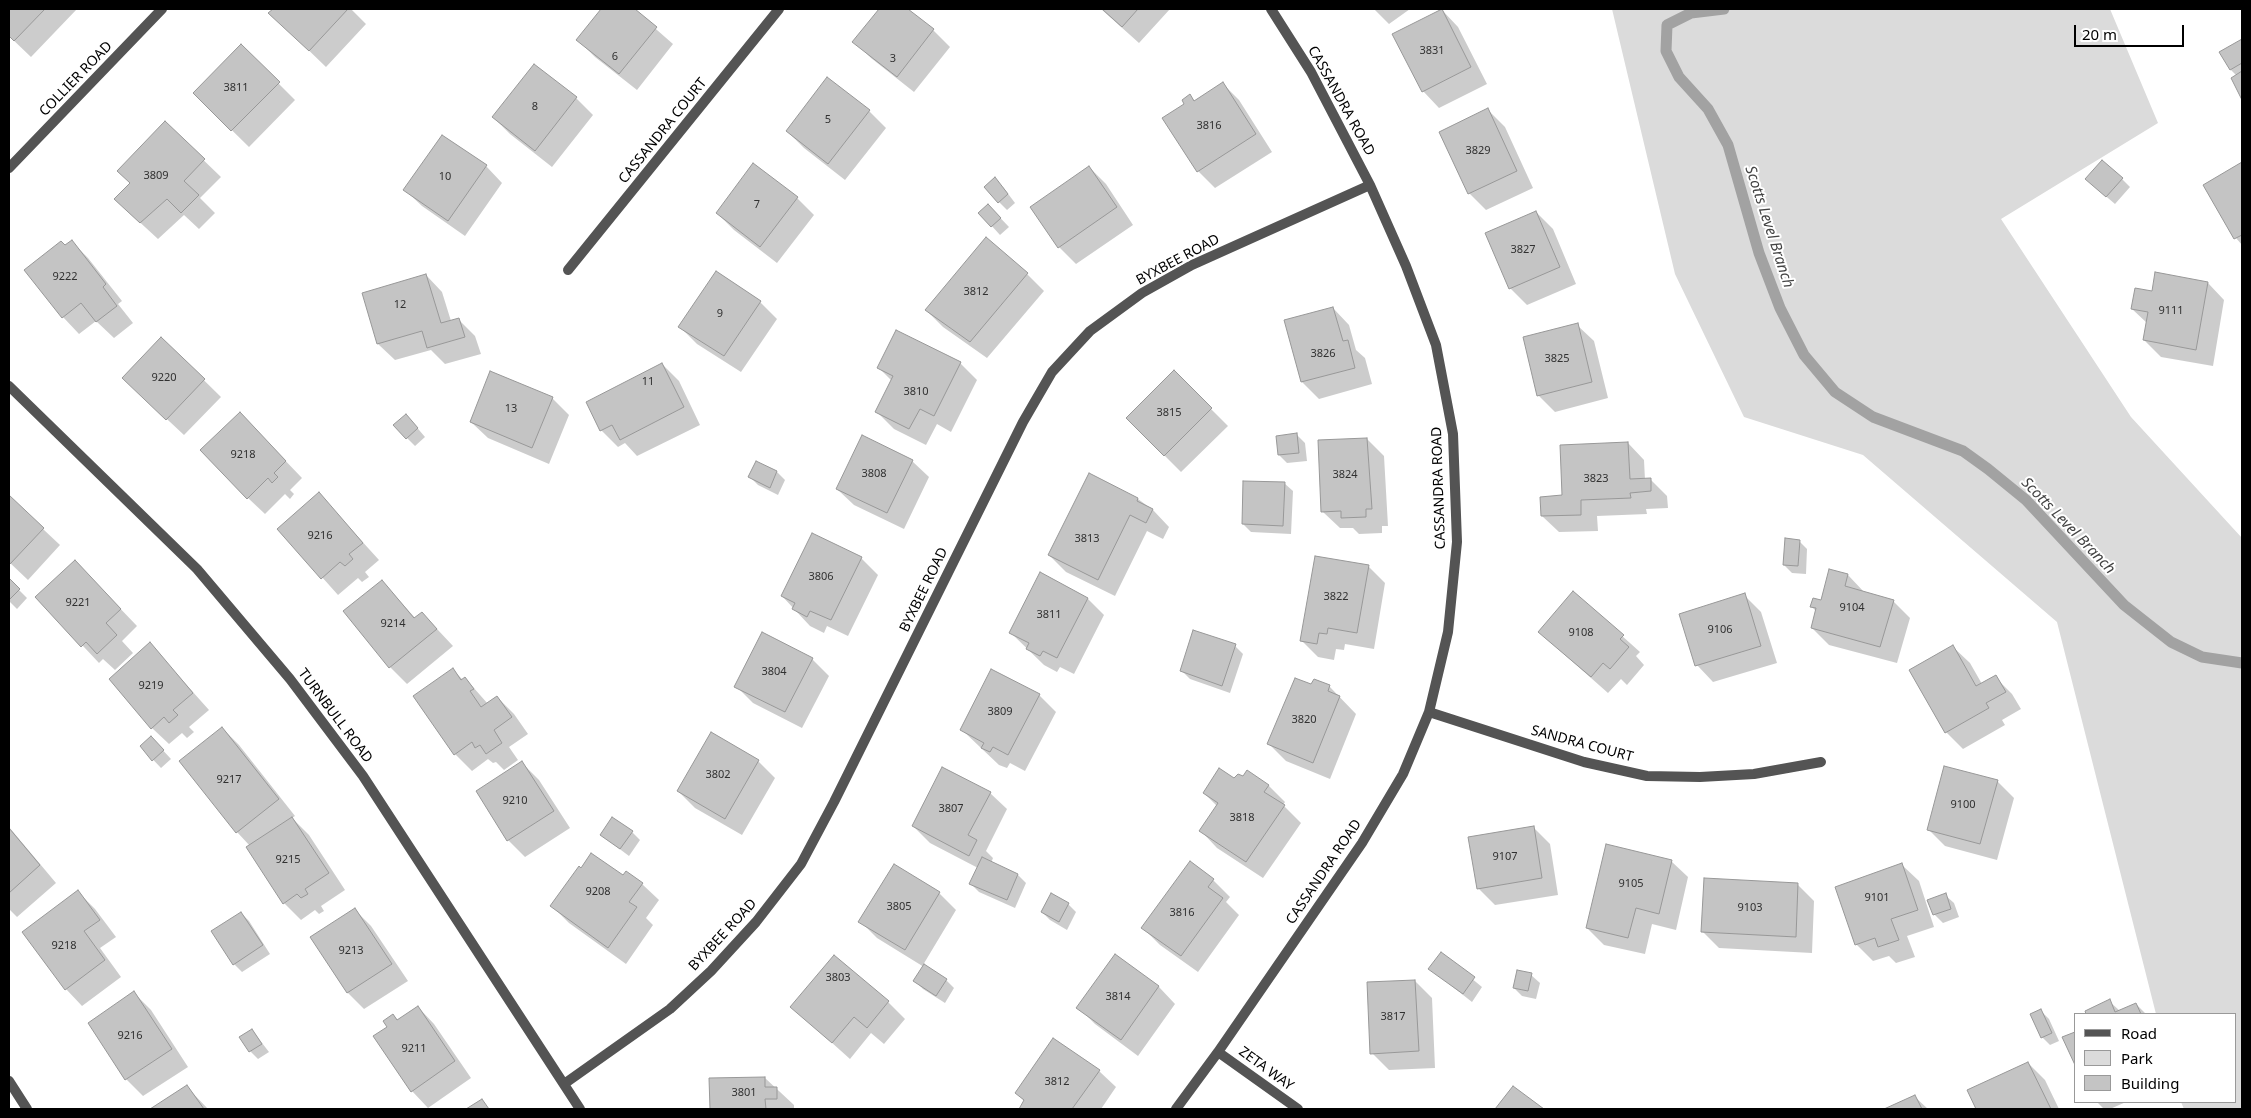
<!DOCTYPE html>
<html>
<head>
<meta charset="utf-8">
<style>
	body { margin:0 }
	#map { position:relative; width:2251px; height:1118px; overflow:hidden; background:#fff; font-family:"Noto Sans",sans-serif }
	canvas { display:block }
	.frame { position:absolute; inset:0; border:10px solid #000; pointer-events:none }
	.legend { position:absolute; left:2074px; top:1013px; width:162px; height:90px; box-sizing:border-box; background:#fff; border:1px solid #999; margin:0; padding:6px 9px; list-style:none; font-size:15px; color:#000 }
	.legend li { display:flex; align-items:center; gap:10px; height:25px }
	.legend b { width:25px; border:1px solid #999 }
	.scale { position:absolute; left:2074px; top:25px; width:110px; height:22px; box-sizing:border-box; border:2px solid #000; border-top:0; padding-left:6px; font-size:15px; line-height:18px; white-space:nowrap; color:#000; -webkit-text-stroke:4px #fff; paint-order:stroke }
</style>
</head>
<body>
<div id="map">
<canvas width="2251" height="1118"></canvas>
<div class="frame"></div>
<ul class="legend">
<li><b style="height:6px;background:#545454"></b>Road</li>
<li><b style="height:14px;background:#dbdbdb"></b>Park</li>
<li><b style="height:14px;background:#c4c4c4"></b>Building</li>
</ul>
<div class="scale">20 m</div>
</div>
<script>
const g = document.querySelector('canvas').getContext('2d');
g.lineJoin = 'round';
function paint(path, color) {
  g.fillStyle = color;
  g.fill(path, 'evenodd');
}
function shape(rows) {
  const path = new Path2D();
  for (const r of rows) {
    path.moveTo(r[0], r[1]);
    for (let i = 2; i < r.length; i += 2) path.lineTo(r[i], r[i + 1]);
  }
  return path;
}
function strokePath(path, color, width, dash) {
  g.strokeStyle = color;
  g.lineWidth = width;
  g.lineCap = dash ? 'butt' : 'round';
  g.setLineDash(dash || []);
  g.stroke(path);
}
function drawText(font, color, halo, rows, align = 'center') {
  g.font = font + ' "Noto Sans",sans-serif';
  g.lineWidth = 4;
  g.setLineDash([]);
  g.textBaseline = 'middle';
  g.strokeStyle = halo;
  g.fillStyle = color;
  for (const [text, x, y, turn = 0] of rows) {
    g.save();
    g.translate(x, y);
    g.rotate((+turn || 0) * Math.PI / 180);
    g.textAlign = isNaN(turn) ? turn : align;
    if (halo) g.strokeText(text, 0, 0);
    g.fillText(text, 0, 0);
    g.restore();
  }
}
const green = shape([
	[1612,9,2110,9,2158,123,2001,219,2131,417,2242,538,2242,1109,2184,1109,2181,1102,2235,1102,2235,1014,2156,1014,2057,622,1863,455,1744,417,1675,274]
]);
const shadow = shape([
	[9,9,77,9,31,57,9,36],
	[274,9,351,9,366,24,326,67,270,13],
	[603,9,633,9,673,44,637,90,595,57,578,40],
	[880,9,906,9,933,30,950,47,914,92,871,58,854,41],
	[1101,9,1170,9,1139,43],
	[1374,9,1410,9,1389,24],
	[1442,10,1458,27,1487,84,1439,108,1423,91],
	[2242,40,2242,97,2232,78,2237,76,2230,69,2221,52],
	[241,46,295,100,249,147,194,93],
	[534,66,576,98,593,115,552,167,510,134,493,117],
	[1223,84,1239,100,1272,152,1215,188,1198,171,1164,118,1186,104,1190,96,1195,101],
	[1488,110,1505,127,1533,188,1486,210,1469,193],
	[869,111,886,128,845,180,804,148,787,131],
	[165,123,221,177,200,198,215,213,199,229,184,215,158,239,133,216,132,184],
	[2242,164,2242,245,2236,238,2205,185],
	[754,165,797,198,814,215,777,263,734,230,717,213],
	[486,166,502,183,465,236,422,206,405,190],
	[1089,167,1106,184,1133,225,1076,264,1059,247],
	[2122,179,2130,187,2115,204,2095,187],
	[1003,187,1015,203,1007,210,999,202],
	[988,205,1009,227,1000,235,980,213],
	[1536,212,1553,229,1576,284,1527,305,1510,288],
	[71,241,88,258,122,301,118,304,133,323,114,338,96,321,79,334,63,317,65,247],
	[1027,274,1044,291,987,358,943,327,926,310],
	[426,275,442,292,451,321,458,319,475,336,481,354,445,364,431,350,395,360,378,344,363,294],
	[2208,283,2224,300,2213,366,2161,357,2144,340,2147,323,2132,309,2153,293],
	[760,302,777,319,741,372,697,344,680,327],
	[1333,308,1349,325,1356,350,1365,358,1372,384,1319,399,1302,382,1286,321],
	[1577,325,1594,341,1608,398,1555,412,1538,395],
	[161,338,221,397,184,435,140,394],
	[960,363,977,380,951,432,937,424,926,445,894,429,877,412,892,381,879,368],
	[662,364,679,381,700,425,637,456,625,443,618,447,601,430],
	[1174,372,1228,426,1181,472,1127,418],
	[552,398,569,415,549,464,488,438,471,422],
	[414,424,425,437,415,446,407,438],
	[256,430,302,478,290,490,294,494,290,499,285,494,265,514,248,498],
	[1296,434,1305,443,1307,461,1287,463,1279,455],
	[1367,439,1384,456,1388,526,1382,526,1382,533,1359,534,1353,528,1340,528,1323,512],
	[1628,443,1644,460,1645,480,1650,479,1667,496,1668,508,1646,509,1647,514,1597,516,1598,531,1559,532,1542,516],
	[912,461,929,477,904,529,854,505,837,489],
	[777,472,785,480,778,495,758,485,750,477],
	[1089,475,1138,499,1153,510,1169,527,1163,539,1147,531,1115,596,1066,572,1049,555],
	[1284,483,1293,491,1291,534,1251,532,1243,524],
	[319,494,379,560,365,572,369,577,362,582,358,578,338,595,279,529],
	[9,497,60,545,28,580,9,562],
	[1799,541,1807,549,1806,574,1792,573,1784,565],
	[861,558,878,575,848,636,827,626,824,633,810,626,782,596],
	[1368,566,1385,583,1374,649,1345,644,1344,650,1336,649,1334,660,1318,657,1301,640],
	[1848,575,1864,592,1893,601,1910,618,1897,663,1829,645,1812,628,1817,612,1812,607,1822,602],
	[91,578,137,626,122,641,133,653,115,670,103,659,99,663,37,597],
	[9,580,27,598,17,609,9,601],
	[382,581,416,619,422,613,453,646,407,684,390,667],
	[1573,592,1640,652,1636,656,1644,665,1627,685,1621,679,1608,693,1539,632],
	[1744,595,1761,612,1777,663,1713,682,1697,665],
	[1088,599,1104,615,1074,674,1060,667,1057,672,1044,665,1011,633],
	[150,644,209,710,189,727,194,732,187,738,182,733,169,744,152,728],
	[1235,646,1243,654,1230,693,1190,679,1182,671],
	[1953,647,1970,663,1982,684,1995,677,2012,694,2021,709,2002,720,2005,725,1963,749,1946,732],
	[812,659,829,676,802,728,753,703,736,686],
	[453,670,463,680,465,678,488,704,497,697,514,714,528,734,509,747,518,760,504,770,496,762,493,763,488,759,472,771,455,754],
	[1312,686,1329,686,1356,714,1330,779,1286,761,1269,744],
	[1039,695,1056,712,1025,771,1010,763,1007,768,999,765,961,729],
	[222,728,239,745,295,816,292,818,309,835,345,890,321,906,324,911,319,914,315,910,301,920,284,903,250,846,237,832],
	[159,746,171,759,161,768,141,747],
	[758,761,775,778,742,835,695,808,678,791],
	[522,763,539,780,570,828,525,857,508,840],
	[1945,768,1998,782,2014,798,1997,860,1945,846,1929,830],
	[1235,780,1268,785,1285,802,1283,805,1301,823,1263,878,1217,848,1201,831,1217,806,1204,793],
	[990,793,1007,809,986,851,993,858,991,863,1018,875,1026,883,1015,908,979,892,971,884,978,868,930,843,913,826],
	[9,827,56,883,17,917,9,909],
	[1533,827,1550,844,1558,895,1495,905,1478,888],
	[632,832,640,840,629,856,601,835],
	[1671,861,1688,877,1676,930,1652,924,1645,954,1604,945,1587,928],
	[1190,863,1213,880,1230,897,1226,902,1239,915,1198,972,1160,945,1143,928],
	[1902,865,1919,881,1934,927,1907,936,1915,957,1896,963,1889,956,1873,961,1856,944],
	[582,869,624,877,642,884,659,900,646,918,653,925,626,964,569,923,552,906],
	[1798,885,1814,901,1812,953,1719,948,1703,932],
	[78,892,95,909,116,937,100,948,121,977,82,1006,66,989],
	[939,893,956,910,923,965,946,980,954,988,945,1003,923,989,915,981,924,967,877,938,860,921],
	[1945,895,1954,903,1959,917,1943,923,1934,914],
	[1068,904,1076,912,1067,930,1050,920,1042,912],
	[355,910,371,926,408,981,364,1009,348,993],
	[241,913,249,921,270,954,242,972,234,964],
	[1442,954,1482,987,1472,1002,1430,969],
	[1115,956,1159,987,1175,1004,1138,1056,1095,1024,1078,1007],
	[1531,975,1540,983,1536,999,1522,996,1514,988],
	[1415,981,1432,998,1435,1068,1389,1070,1372,1053],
	[134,993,151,1010,188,1067,143,1096,126,1079,89,1023],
	[2109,1001,2120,1011,2136,1004,2146,1014,2087,1014,2086,1012],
	[888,1002,905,1019,884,1044,871,1033,850,1059,792,1007],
	[418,1007,434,1024,471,1078,428,1108,412,1091,389,1027,393,1015,398,1020],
	[2041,1011,2049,1019,2059,1041,2050,1045,2042,1037],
	[252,1030,269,1052,258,1059,250,1051],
	[2028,1063,2045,1080,2059,1109,1977,1109,1968,1091],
	[1099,1071,1116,1087,1101,1109,1020,1108,1025,1102,1017,1093],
	[765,1078,794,1105,794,1109,711,1109,711,1079],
	[186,1086,208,1109,152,1109],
	[1915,1097,1928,1109,1887,1109],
	[2097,1102,2126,1102,2110,1109,2104,1109]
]);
const stream = shape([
	[1724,9,1691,13,1667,25,1666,51,1679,77,1708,109,1728,145,1759,253,1780,308,1804,355,1835,392,1873,417,1963,451,1988,469,2026,500,2124,605,2171,642,2202,657,2242,663]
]);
const building = shape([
	[9,9,45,9,14,41,9,36,9,9],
	[273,9,348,9,309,51,268,13,273,9],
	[601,9,635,9,657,27,619,74,576,40,601,9],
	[879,9,908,9,934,29,897,77,852,42,879,9],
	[1102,9,1138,9,1122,27,1102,9],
	[1442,9,1471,67,1422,92,1392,34,1442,9],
	[2242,39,2242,63,2230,70,2219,52,2242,39],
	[241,44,280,82,231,131,193,93,241,44],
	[534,64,577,97,535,151,492,117,534,64],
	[2242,71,2242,100,2231,78,2242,71],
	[827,77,870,110,828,164,786,131,827,77],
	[1223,82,1256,134,1197,172,1162,118,1184,104,1182,100,1190,94,1194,101,1223,82],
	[1488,108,1517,171,1468,194,1439,132,1488,108],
	[165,121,205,159,184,181,199,195,181,213,167,199,140,223,114,199,130,183,117,171,165,121],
	[442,135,487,165,448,221,403,190,442,135],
	[2102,160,2123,178,2106,197,2085,179,2102,160],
	[2242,162,2242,235,2234,239,2203,185,2242,162],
	[753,163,798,197,760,247,716,213,753,163],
	[1089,166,1117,207,1058,248,1030,207,1089,166],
	[995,177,1008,194,998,203,984,187,995,177],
	[988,204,1001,218,991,227,978,213,988,204],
	[1536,211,1560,267,1509,289,1485,233,1536,211],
	[986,237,1028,273,970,342,925,310,986,237],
	[72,240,106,284,103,287,117,306,96,322,81,303,62,318,24,270,61,241,65,245,72,240],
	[716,271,761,301,724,356,678,327,716,271],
	[2155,272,2208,282,2196,350,2143,340,2148,312,2131,309,2135,288,2152,291,2155,272],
	[426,274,441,323,459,318,465,337,427,348,422,331,377,344,362,293,426,274],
	[1333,307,1343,341,1348,340,1355,368,1301,382,1284,320,1333,307],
	[1578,323,1592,382,1537,396,1523,337,1578,323],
	[896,330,961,362,934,416,920,409,909,429,875,412,893,376,877,368,896,330],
	[161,337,205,379,166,420,122,378,161,337],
	[662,363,684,407,620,440,612,425,600,431,586,402,662,363],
	[1174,370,1212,408,1164,456,1126,418,1174,370],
	[490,371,553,397,532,448,470,422,490,371],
	[240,412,286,461,274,473,278,477,272,483,268,478,247,499,200,450,240,412],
	[406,414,418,428,406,439,393,425,406,414],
	[1297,433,1299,453,1278,455,1276,436,1297,433],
	[862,435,913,460,887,513,836,489,862,435],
	[1367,438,1372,509,1366,509,1366,517,1341,518,1341,511,1321,512,1318,440,1367,438],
	[1628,442,1630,479,1651,478,1651,491,1630,493,1631,498,1581,500,1581,515,1541,516,1540,497,1562,495,1560,445,1628,442],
	[756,461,777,471,770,488,748,477,756,461],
	[1089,473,1138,498,1137,501,1153,509,1146,523,1130,515,1098,580,1048,555,1089,473],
	[1243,481,1285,482,1283,526,1242,524,1243,481],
	[319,492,363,543,349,554,353,559,345,566,340,562,321,579,277,529,319,492],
	[9,495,44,528,10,564,9,563,9,495],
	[812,533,862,557,831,620,810,611,807,617,792,609,795,603,781,596,812,533],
	[1785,538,1800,540,1798,566,1783,565,1785,538],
	[1315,556,1369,565,1357,633,1328,628,1327,634,1319,633,1317,644,1300,641,1315,556],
	[75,560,121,609,106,623,117,635,97,654,86,642,81,647,35,597,75,560],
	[1829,569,1848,574,1845,586,1894,600,1880,647,1811,628,1816,608,1810,607,1813,598,1821,600,1829,569],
	[1040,572,1088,598,1057,658,1043,651,1040,656,1026,649,1029,643,1009,633,1040,572],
	[9,578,20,589,9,600,9,578],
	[382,580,414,618,422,612,437,629,389,668,343,611,382,580],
	[1573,591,1624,635,1620,639,1629,647,1610,669,1603,663,1591,677,1538,632,1573,591],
	[1745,593,1761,646,1695,666,1679,614,1745,593],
	[1193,630,1236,644,1222,686,1180,671,1193,630],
	[762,632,813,658,785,712,734,687,762,632],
	[150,642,193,693,173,710,178,715,169,723,164,717,151,729,109,679,150,642],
	[1953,645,1976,686,1996,675,2006,692,1986,703,1989,708,1945,733,1909,670,1953,645],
	[453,668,461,680,465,677,474,689,470,691,481,707,497,696,512,717,494,730,502,743,486,754,480,745,475,748,472,742,454,755,413,696,453,668],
	[991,669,1040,694,1008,755,993,747,990,752,981,748,984,743,960,730,991,669],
	[1295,678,1311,684,1314,679,1330,685,1328,691,1340,696,1313,763,1267,744,1295,678],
	[222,727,279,799,236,833,179,761,222,727],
	[711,732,759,760,725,819,677,791,711,732],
	[151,736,164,750,152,761,140,746,151,736],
	[522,761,554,811,507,841,476,791,522,761],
	[1944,766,1998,780,1980,844,1927,830,1944,766],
	[942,767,991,792,968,835,977,840,969,856,912,826,942,767],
	[1219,768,1234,778,1238,774,1243,776,1247,770,1269,785,1264,792,1285,805,1246,862,1199,831,1218,803,1203,793,1219,768],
	[292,817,329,873,305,889,308,894,301,898,297,894,283,904,246,847,292,817],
	[612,817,633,831,620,849,600,835,612,817],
	[1534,826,1542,878,1477,889,1468,837,1534,826],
	[9,828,40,865,9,893,9,828],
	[1606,844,1672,860,1659,914,1636,908,1628,938,1586,928,1606,844],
	[591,853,623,875,626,871,643,883,629,902,637,907,608,948,550,906,579,866,581,868,591,853],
	[982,857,1018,874,1007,900,969,884,982,857],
	[1190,861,1214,879,1208,887,1223,898,1181,956,1141,928,1190,861],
	[1902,863,1918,910,1891,919,1899,940,1878,947,1875,938,1855,945,1835,887,1902,863],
	[894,864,940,892,905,950,858,922,894,864],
	[1704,878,1798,883,1796,937,1701,932,1704,878],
	[78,890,100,920,84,931,105,960,65,990,22,932,78,890],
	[1051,893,1069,903,1059,922,1041,912,1051,893],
	[1946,893,1951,909,1933,915,1927,900,1946,893],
	[355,908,392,964,347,993,310,937,355,908],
	[241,912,263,945,233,965,211,931,241,912],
	[1441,952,1475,977,1463,994,1428,969,1441,952],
	[1115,954,1159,986,1121,1040,1076,1008,1115,954],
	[834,955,889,1001,867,1028,854,1017,832,1043,790,1007,834,955],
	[924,964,947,979,936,996,913,981,924,964],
	[1517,970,1532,973,1528,991,1513,988,1517,970],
	[1415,980,1419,1051,1370,1054,1367,982,1415,980],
	[134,991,172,1049,125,1080,88,1023,134,991],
	[2110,999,2115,1012,2136,1003,2141,1014,2086,1014,2085,1011,2110,999],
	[418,1006,455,1061,411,1092,373,1036,387,1027,383,1021,393,1014,397,1020,418,1006],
	[2041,1009,2052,1033,2041,1038,2030,1014,2041,1009],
	[252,1029,262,1044,249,1052,239,1037,252,1029],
	[2075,1032,2075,1065,2062,1037,2075,1032],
	[1053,1038,1100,1070,1072,1109,1019,1109,1024,1100,1015,1093,1053,1038],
	[2028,1062,2051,1109,1976,1109,1967,1090,2028,1062],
	[765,1077,765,1087,777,1087,777,1099,765,1099,766,1109,710,1109,709,1078,765,1077],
	[187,1085,204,1109,150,1109,187,1085],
	[1513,1086,1544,1109,1495,1109,1513,1086],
	[1915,1095,1922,1109,1884,1109,1915,1095],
	[482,1099,489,1109,466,1109,482,1099]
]);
const street = shape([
	[9,168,162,9],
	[568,270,779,9],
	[9,386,197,569,290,679,363,776,580,1109],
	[1429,712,1584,762,1647,776,1700,777,1754,774,1821,762],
	[1218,1052,1298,1109],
	[9,1081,27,1109],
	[564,1084,670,1009,711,971,756,922,801,864,834,802,1023,422,1052,372,1090,331,1142,293,1192,265,1370,185],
	[1176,1109,1218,1052,1362,843,1403,774,1429,712,1448,632,1457,542,1453,434,1436,345,1406,266,1370,185,1311,72,1271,9]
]);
const numberNames = [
	["3831",1432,51],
	["6",615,57],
	["3",893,59],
	["3811",236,88],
	["8",535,107],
	["5",828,120],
	["3816",1209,126],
	["3829",1478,151],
	["3809",156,176],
	["10",445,177],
	["7",757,205],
	["3827",1523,250],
	["9222",65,277],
	["3812",976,292],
	["12",400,305],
	["9111",2171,311],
	["9",720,314],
	["3826",1323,354],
	["3825",1557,359],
	["9220",164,378],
	["11",648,382],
	["3810",916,392],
	["13",511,409],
	["3815",1169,413],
	["9218",243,455],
	["3808",874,474],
	["3824",1345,475],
	["3823",1596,479],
	["9216",320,536],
	["3813",1087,539],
	["3806",821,577],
	["3822",1336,597],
	["9221",78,603],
	["9104",1852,608],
	["3811",1049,615],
	["9214",393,624],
	["9106",1720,630],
	["9108",1581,633],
	["3804",774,672],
	["9219",151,686],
	["3809",1000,712],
	["3820",1304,720],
	["3802",718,775],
	["9217",229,780],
	["9210",515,801],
	["9100",1963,805],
	["3807",951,809],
	["3818",1242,818],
	["9107",1505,857],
	["9215",288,860],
	["9105",1631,884],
	["9208",598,892],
	["9101",1877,898],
	["3805",899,907],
	["9103",1750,908],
	["3816",1182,913],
	["9218",64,946],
	["9213",351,951],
	["3803",838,978],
	["3814",1118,997],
	["3817",1393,1017],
	["9216",130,1036],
	["9211",414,1049],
	["3812",1057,1082],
	["3801",744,1093]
];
const streetNames = [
	["COLLIER ROAD",76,79,-46],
	["CASSANDRA ROAD",1341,101,61],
	["CASSANDRA COURT",663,131,-51],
	["BYXBEE ROAD",1178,260,-28],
	["CASSANDRA ROAD",1439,488,-92],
	["BYXBEE ROAD",924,590,-64],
	["TURNBULL ROAD",335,716,53],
	["SANDRA COURT",1582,744,15],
	["CASSANDRA ROAD",1324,872,-56],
	["BYXBEE ROAD",723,935,-47],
	["ZETA WAY",1266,1069,36]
];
const waterNames = [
	["Scotts Level Branch",1769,227,72],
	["Scotts Level Branch",2068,526,46]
];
paint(green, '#dbdbdb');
paint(shadow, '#0003');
strokePath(stream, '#a2a2a2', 11);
paint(building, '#c4c4c4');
strokePath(building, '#989898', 1);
strokePath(street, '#545454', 10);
drawText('11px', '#313131', null, numberNames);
drawText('14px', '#000', '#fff', streetNames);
drawText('italic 15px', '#434343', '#fff', waterNames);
</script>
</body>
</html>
